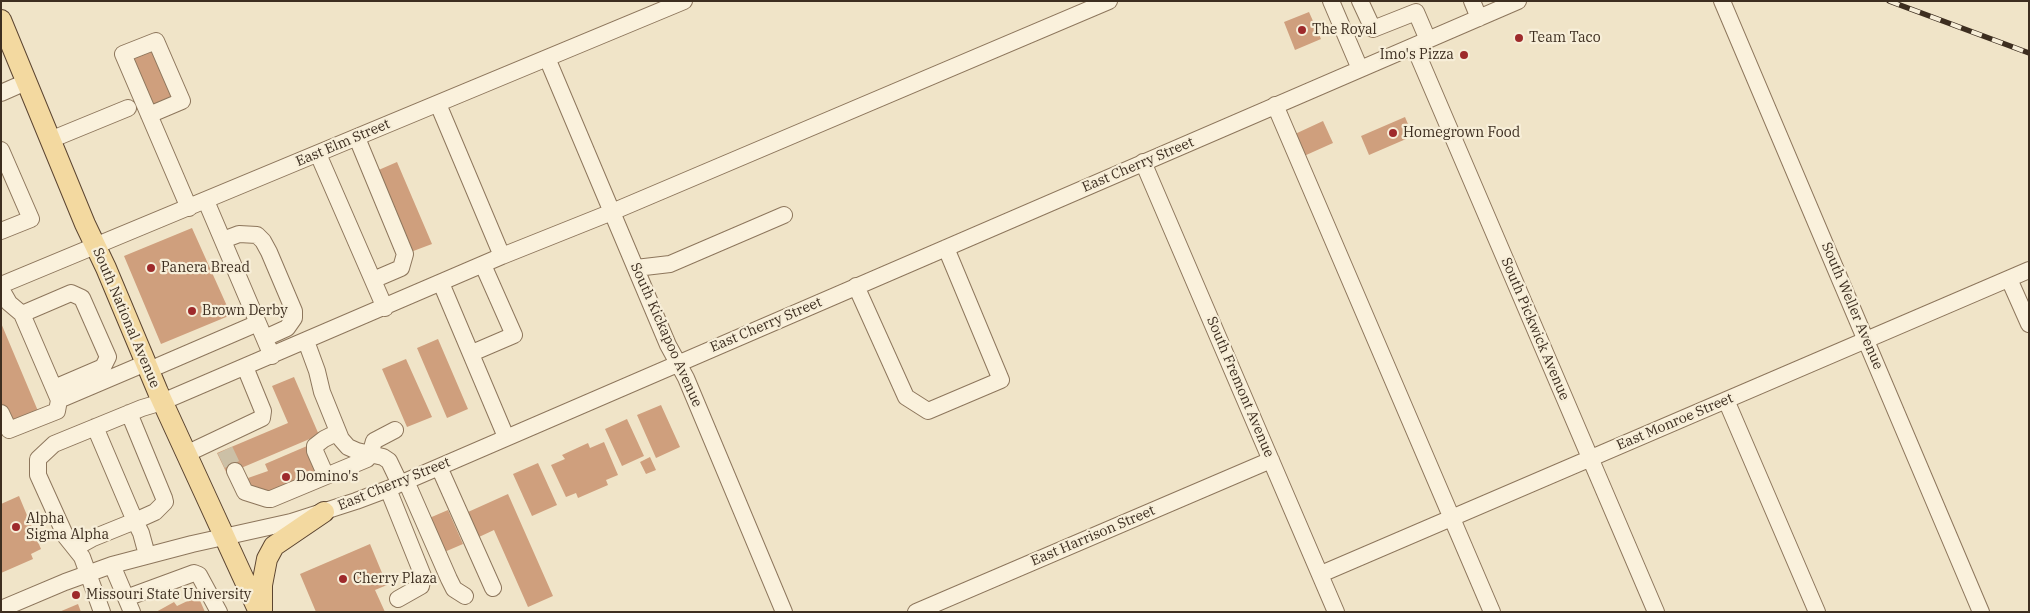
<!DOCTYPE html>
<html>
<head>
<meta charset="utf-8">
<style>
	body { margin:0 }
	#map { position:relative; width:2030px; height:613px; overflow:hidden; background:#f0e4c8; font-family:"IBM Plex Serif",serif }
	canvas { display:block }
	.frame { position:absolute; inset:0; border:2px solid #3d2e20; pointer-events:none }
</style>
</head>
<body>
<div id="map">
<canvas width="2030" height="613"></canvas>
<div class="frame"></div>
</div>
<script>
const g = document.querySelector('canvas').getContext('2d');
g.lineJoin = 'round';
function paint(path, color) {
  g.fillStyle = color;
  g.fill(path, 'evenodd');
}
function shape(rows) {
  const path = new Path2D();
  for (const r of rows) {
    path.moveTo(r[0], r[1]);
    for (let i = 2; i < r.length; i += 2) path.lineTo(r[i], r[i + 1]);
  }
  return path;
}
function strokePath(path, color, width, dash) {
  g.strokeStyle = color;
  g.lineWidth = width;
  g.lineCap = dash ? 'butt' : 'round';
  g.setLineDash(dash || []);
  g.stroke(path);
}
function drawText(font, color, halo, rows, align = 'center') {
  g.font = font + ' "IBM Plex Serif",serif';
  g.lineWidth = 4.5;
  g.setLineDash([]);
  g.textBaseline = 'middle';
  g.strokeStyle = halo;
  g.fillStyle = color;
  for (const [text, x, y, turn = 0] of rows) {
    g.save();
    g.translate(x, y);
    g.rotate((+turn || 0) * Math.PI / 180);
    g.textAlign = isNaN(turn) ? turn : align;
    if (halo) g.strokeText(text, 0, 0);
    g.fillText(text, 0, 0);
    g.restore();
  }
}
const building = shape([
	[1309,12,1321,39,1295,50,1284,22],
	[152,45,174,97,151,107,129,55],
	[1405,117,1413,136,1369,155,1361,136],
	[1323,121,1333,143,1304,156,1295,134],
	[397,162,432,244,408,253,374,172],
	[192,228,231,315,161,344,124,256],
	[1,323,38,411,8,423,1,407],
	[438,339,468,409,447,418,417,348],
	[406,359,432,417,407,427,382,369],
	[294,377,319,435,227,474,217,453,288,423,272,386],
	[661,405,680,447,656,458,637,415],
	[627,419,644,456,622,466,605,429],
	[604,442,618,475,606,480,608,485,578,498,576,493,566,497,551,465,565,459,562,455,588,443,590,448],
	[307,446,318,472,269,494,254,493,248,478,268,471,265,464],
	[650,457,656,470,646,474,640,462],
	[538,463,557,505,532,516,513,474],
	[508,494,553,596,528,607,494,530,479,537,468,512],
	[19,496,41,549,31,554,33,559,1,573,1,504],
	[448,510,463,544,442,553,427,519],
	[370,544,387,585,375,590,385,612,316,612,300,574],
	[198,596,205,612,156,612,174,602,177,606],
	[78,604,81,612,59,612]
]);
const minorTunnel = shape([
	[225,450,235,471]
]);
const minor = shape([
	[1331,1,1360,69],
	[1360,1,1373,29,1416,12,1428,40],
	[1472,1,1479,18],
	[1722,1,1981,612],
	[1414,46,1656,612],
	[547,58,668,345,686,378,784,612],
	[1,93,26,82],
	[438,104,502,256],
	[1275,105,1492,612],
	[149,115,182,101,156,41,123,54,189,208],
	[357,138,405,254,401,268,373,280],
	[50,140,128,108],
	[1,150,31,219,1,231],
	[318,154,385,308],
	[1143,162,1336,612],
	[206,201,272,356],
	[223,240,239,234,257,235,263,241,269,252,294,311,294,318,287,328,265,338],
	[636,268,670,264,784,215],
	[2009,279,2029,324],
	[441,283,506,437],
	[1,285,684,1],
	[856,286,906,397,928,411,1001,380,946,248],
	[1,289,9,303,22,314,59,400,57,411,9,430,1,413],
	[22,314,71,293,82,298,108,357,103,367,54,388],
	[306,341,317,371,322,392,341,439,348,447,357,451,383,457,389,461,400,484],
	[472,353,514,335,483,265],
	[149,370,258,323],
	[59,400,146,363],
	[1726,400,1817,612],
	[95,427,135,521,155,512,165,502,164,498,129,413],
	[186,454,262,418,263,411,245,367],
	[439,467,493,588],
	[235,471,245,492,267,499,271,499,367,459,370,455,374,441,395,430],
	[326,476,315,451,315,446,324,439,338,432],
	[406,481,449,579,454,589,465,596],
	[388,489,423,576,421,586,398,599],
	[75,548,93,538,135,521,141,533,147,555],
	[112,565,132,612],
	[1321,574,2029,270],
	[126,598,194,573,199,575,219,612],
	[1,609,65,582,112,565,192,544,291,522,356,501,388,489,1518,1],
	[102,612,82,557,66,537,38,475,38,459,54,444,142,408,162,402,502,256,612,212,1109,1],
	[916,612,1271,460]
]);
const major = shape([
	[1,20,85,224,106,268,158,392,259,612],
	[262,612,262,585,267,559,274,546,324,512]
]);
const rail = shape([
	[1889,1,2029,53]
]);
const markers = [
	[1302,30,5,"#9e2a2b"],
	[1519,38,5,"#9e2a2b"],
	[1464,55,5,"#9e2a2b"],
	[1393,133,5,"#9e2a2b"],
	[151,268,5,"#9e2a2b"],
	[192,311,5,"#9e2a2b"],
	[286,477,5,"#9e2a2b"],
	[16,527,5,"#9e2a2b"],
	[343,579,5,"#9e2a2b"],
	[76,595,5,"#9e2a2b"]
];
const poiNames = [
	["The Royal",1312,30],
	["Team Taco",1529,38],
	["Imo's Pizza",1454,55,"right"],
	["Homegrown Food",1403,133],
	["Panera Bread",161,268],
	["Brown Derby",202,311],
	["Domino's",296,477],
	["Alpha",26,519],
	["Sigma Alpha",26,535],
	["Cherry Plaza",353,579],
	["Missouri State University",86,595]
];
const streetNames = [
	["East Elm Street",343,143,-23],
	["East Cherry Street",1138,165,-23],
	["South Weller Avenue",1852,306,67],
	["South National Avenue",126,318,67],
	["East Cherry Street",766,325,-23],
	["South Pickwick Avenue",1535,329,67],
	["South Kickapoo Avenue",666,335,66],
	["South Fremont Avenue",1240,387,67],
	["East Monroe Street",1675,422,-23],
	["East Cherry Street",394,484,-22],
	["East Harrison Street",1093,536,-23]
];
paint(building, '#cf9f7d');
strokePath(minorTunnel, '#ccc0a6', 16, [16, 8]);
strokePath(minor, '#8d765c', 18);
strokePath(major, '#5b4430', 22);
strokePath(minor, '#faf1dc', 16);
strokePath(major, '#f3d9a0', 20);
strokePath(rail, '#3d2e20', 5.5);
strokePath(rail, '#f7eed8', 4, [11]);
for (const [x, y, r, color] of markers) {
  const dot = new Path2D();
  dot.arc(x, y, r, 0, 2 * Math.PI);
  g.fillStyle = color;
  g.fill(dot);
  strokePath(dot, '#f7eed8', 2);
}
drawText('14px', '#3d2e20', '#f7eed8', poiNames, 'left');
drawText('14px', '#3d2e20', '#f7eed8', streetNames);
</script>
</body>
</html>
